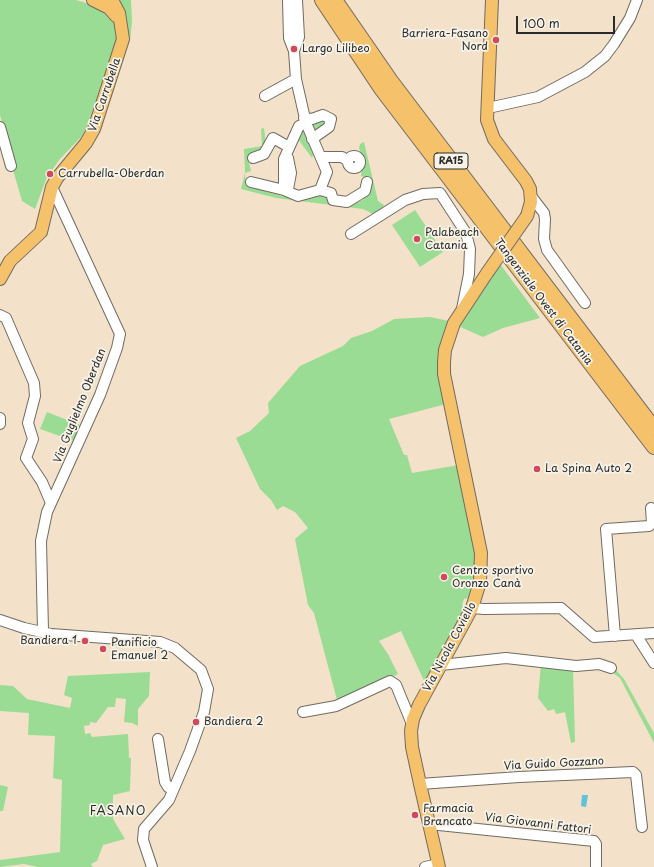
<!DOCTYPE html>
<html>
<head>
<meta charset="utf-8">
<style>
	body { margin:0 }
	#map { position:relative; width:654px; height:867px; overflow:hidden; background:#f3e2c9; font-family:"Playpen Sans",sans-serif }
	canvas { display:block }
	.scale { position:absolute; left:516px; top:16px; width:99px; height:18px; box-sizing:border-box; border:2px solid #2b2b2b; border-top:0; padding-left:5px; font-size:12px; line-height:14px; white-space:nowrap; color:#2b2b2b; -webkit-text-stroke:3px #f7f3e8; paint-order:stroke }
</style>
</head>
<body>
<div id="map">
<canvas width="654" height="867"></canvas>
<div class="scale">100 m</div>
</div>
<script>
const g = document.querySelector('canvas').getContext('2d');
g.lineJoin = 'round';
function paint(path, color) {
  g.fillStyle = color;
  g.fill(path, 'evenodd');
}
function shape(rows) {
  const path = new Path2D();
  for (const r of rows) {
    if (r.length === 3) {
      path.moveTo(r[0] + r[2], r[1]);
      path.arc(r[0], r[1], r[2], 0, 2 * Math.PI);
      continue;
    }
    path.moveTo(r[0], r[1]);
    for (let i = 2; i < r.length; i += 2) path.lineTo(r[i], r[i + 1]);
  }
  return path;
}
function strokePath(path, color, width, dash) {
  g.strokeStyle = color;
  g.lineWidth = width;
  g.lineCap = dash ? 'butt' : 'round';
  g.setLineDash(dash || []);
  g.stroke(path);
}
function drawText(font, color, halo, rows, align = 'center') {
  g.font = font + ' "Playpen Sans",sans-serif';
  g.lineWidth = 3.5;
  g.setLineDash([]);
  g.textBaseline = 'middle';
  g.strokeStyle = halo;
  g.fillStyle = color;
  for (const [text, x, y, turn = 0] of rows) {
    g.save();
    g.translate(x, y);
    g.rotate((+turn || 0) * Math.PI / 180);
    g.textAlign = isNaN(turn) ? turn : align;
    if (halo) g.strokeText(text, 0, 0);
    g.fillText(text, 0, 0);
    g.restore();
  }
}
const green = shape([
	[0,0,76,0,100,7,112,18,116,26,116,41,87,126,81,137,60,159,47,177,35,209,22,201,13,170,15,170,0,115],
	[116,0,131,0,132,22,130,41,128,40,126,19],
	[322,118,327,122,326,126,313,132,310,123],
	[264,128,266,145,263,151,248,158,251,171,245,173,246,185,282,196,318,195,330,197,349,205,354,204,363,200,367,194,371,179,361,176,362,160,359,148,360,144,364,142,378,201,384,205,380,213,373,214,363,209,276,198,241,189,245,173,244,149,262,146,261,129],
	[303,129,305,131,313,155,312,158,298,139],
	[415,210,443,252,420,267,392,225],
	[500,264,540,318,503,328,483,337,458,326],
	[430,317,449,321,446,404,389,419,404,455,407,455,412,473,459,465,475,540,476,570,471,597,464,599,462,605,467,609,426,685,401,631,379,641,388,654,398,674,337,700,314,613,308,605,295,539,308,528,295,512,283,506,277,510,271,500,260,489,236,438,250,431,269,413,268,403,300,366,343,346,351,338,372,331,394,319],
	[47,412,80,425,74,441,40,429],
	[541,664,557,667,560,669,573,669,575,742,571,743,565,712,556,714,554,709,548,711,538,698],
	[615,669,624,679,650,726,654,733,654,743,620,678,612,672],
	[150,672,149,696,138,709,138,726,132,723,124,722,126,699,116,698,115,707,108,707,96,723,90,722,90,725,84,726,85,734,90,733,92,737,128,734,129,758,131,758,130,791,113,795,113,819,125,839,103,845,97,861,91,864,93,867,38,867,24,864,0,867,0,860,60,852,62,780,53,778,55,736,28,735,29,713,0,711,0,685,13,686,27,699,70,708,72,698,64,695,68,676],
	[0,785,8,787,3,811,0,811]
]);
const water = shape([
	[582,795,588,795,586,807,581,806]
]);
const minor = shape([
	[288,0,289,38,294,51],
	[297,0,299,37,294,51,296,79,306,123,327,172,320,190],
	[265,96,296,79],
	[488,108,538,97,585,72,605,56,614,44,630,18,637,0],
	[304,118,312,119,323,115,331,119,329,127,312,139],
	[306,123,299,126,284,159,284,190,298,196,320,190,331,193,333,200,347,202,365,191,367,182],
	[0,127,11,166],
	[354,162,6],
	[322,157,342,157,348,161],
	[253,158,264,154,273,138,289,147],
	[251,182,284,190],
	[288,189,291,173,288,158],
	[531,196,544,213,545,219,544,239,547,250,585,303],
	[351,234,405,200,423,194,440,193,466,233,470,249,469,274,462,309],
	[0,315,6,318,34,383,35,396,28,423,33,439,26,458,42,482,51,503],
	[0,418,0,424],
	[472,608,484,609,561,608,594,637,654,633],
	[0,620,24,628,51,634,160,642,175,648,201,670,208,689,204,712,190,751,169,800,144,829,143,840,152,867],
	[43,631,41,541,47,512,100,395,117,348,120,334,52,187],
	[636,635,654,663],
	[615,636,606,529,649,526,652,523,651,508],
	[441,665,506,658,576,666,599,664,611,668],
	[303,712,336,706,390,681,396,685,412,724],
	[158,739,165,782,168,787,173,790],
	[420,784,519,777,633,772,636,775,642,827],
	[429,824,594,841,596,844,596,867],
	[425,867,439,864]
]);
const major = shape([
	[93,0,109,8,116,16],
	[492,0,487,120,494,139,526,181,530,189,531,202,527,216],
	[0,279,10,261,41,232,52,187,57,178,86,143,94,129,123,39,119,13,112,0],
	[439,867,420,784,412,747,411,731,413,719,419,705,472,608,480,582,481,553,444,374,444,362,445,350,454,323,487,273]
]);
const highway = shape([
	[322,0,382,90,654,447],
	[335,0,391,81,654,428]
]);
const majorBridge = shape([
	[487,273,527,216]
]);
const markers = [
	[496,40,4,"#d1495b"],
	[294,49,4,"#d1495b"],
	[50,174,4,"#d1495b"],
	[417,239,4,"#d1495b"],
	[537,469,4,"#d1495b"],
	[444,577,4,"#d1495b"],
	[85,641,4,"#d1495b"],
	[103,649,4,"#d1495b"],
	[196,722,4,"#d1495b"],
	[415,815,4,"#d1495b"]
];
const shields = [
	[451,161,34]
];
const shieldNames = [
	["RA15",451,161]
];
const poiNames = [
	["Barriera-Fasano",488,34,"right"],
	["Nord",488,47,"right"],
	["Largo Lilibeo",302,49],
	["Carrubella-Oberdan",58,174],
	["Palabeach",425,233],
	["Catania",425,246],
	["La Spina Auto 2",545,469],
	["Centro sportivo",452,571],
	["Oronzo Canà",452,584],
	["Bandiera 1",77,641,"right"],
	["Panificio",111,643],
	["Emanuel 2",111,656],
	["Bandiera 2",204,722],
	["Farmacia",423,809],
	["Brancato",423,822]
];
const streetNames = [
	["Via Carrubella",105,95,-71],
	["Tangenziale Ovest di Catania",543,302,53],
	["Via Guglielmo Oberdan",80,406,-68],
	["Via Nicola Coviello",450,647,-62],
	["Via Guido Gozzano",554,764,-3],
	["Via Giovanni Fattori",538,824,7]
];
const neighbourhoodNames = [
	["FASANO",118,812]
];
paint(green, '#9adc93');
paint(water, '#61bfe0');
strokePath(minor, '#716b62', 12);
strokePath(major, '#716b62', 14);
strokePath(highway, '#716b62', 16);
strokePath(minor, '#fff', 10);
strokePath(major, '#f5c16b', 12);
strokePath(highway, '#f5c16b', 14);
strokePath(majorBridge, '#716b62', 14, []);
strokePath(majorBridge, '#f5c16b', 12);
for (const [x, y, r, color] of markers) {
  const dot = new Path2D();
  dot.arc(x, y, r, 0, 2 * Math.PI);
  g.fillStyle = color;
  g.fill(dot);
  strokePath(dot, '#f7f3e8', 1.5);
}
for (const [x, y, w] of shields) {
  const box = new Path2D();
  box.roundRect(x - w / 2, y - 8, w, 16, 3);
  g.fillStyle = '#f7f3e8';
  g.fill(box);
  strokePath(box, '#2b2b2b', 1);
}
drawText('bold 10px', '#2b2b2b', null, shieldNames);
drawText('11px', '#2b2b2b', '#f7f3e8', poiNames, 'left');
drawText('11px', '#2b2b2b', '#f7f3e8', streetNames);
g.letterSpacing = '1px';
drawText('12px', '#2b2b2b', '#f7f3e8', neighbourhoodNames);
g.letterSpacing = '0px';
</script>
</body>
</html>
